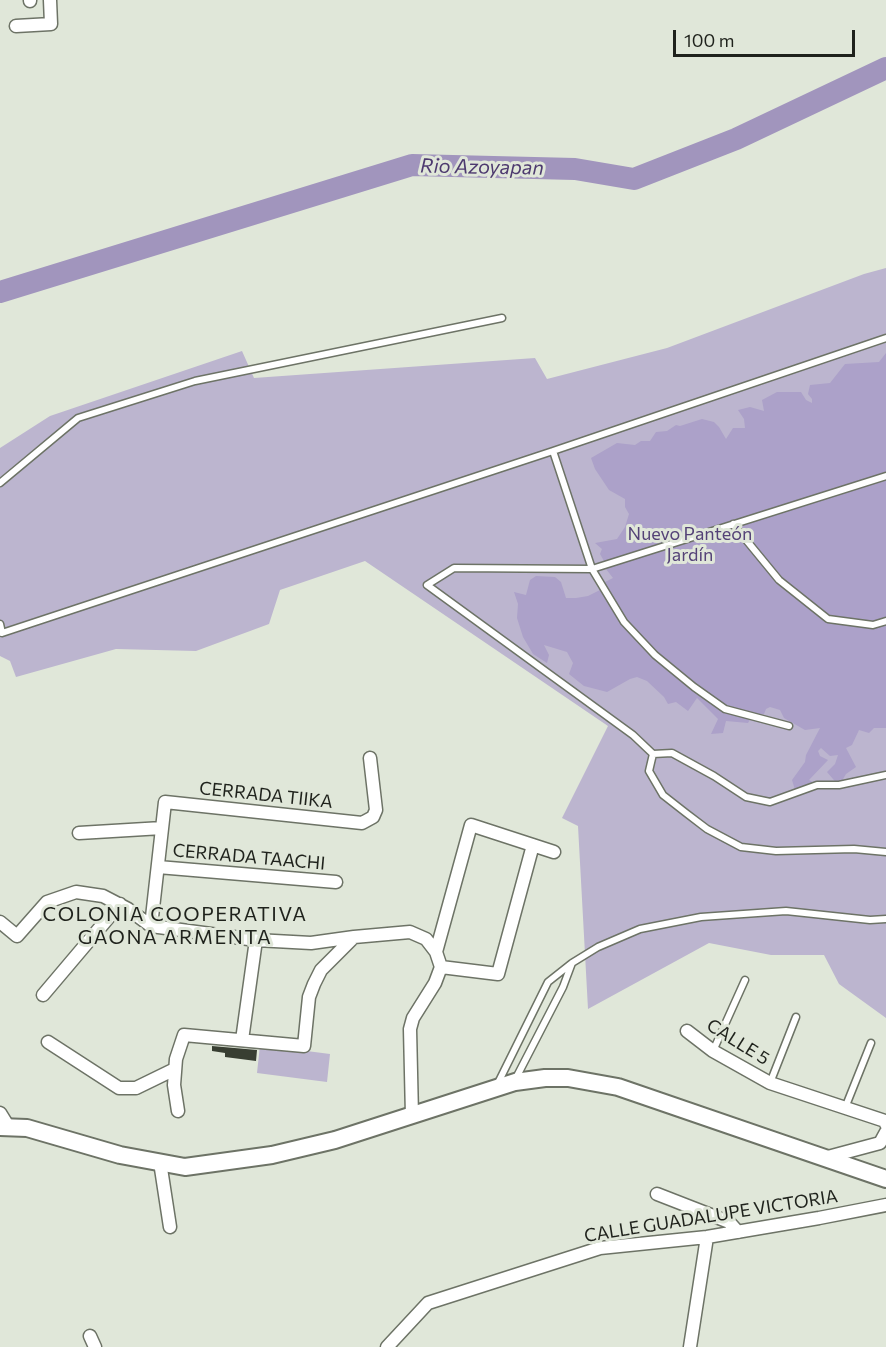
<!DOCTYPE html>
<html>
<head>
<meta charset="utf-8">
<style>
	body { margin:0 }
	#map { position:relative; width:886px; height:1347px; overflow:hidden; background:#e0e7d9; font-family:Commissioner,sans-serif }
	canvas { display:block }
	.scale { position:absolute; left:673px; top:30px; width:182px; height:27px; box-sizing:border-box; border:3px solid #1f221c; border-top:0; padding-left:8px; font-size:18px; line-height:21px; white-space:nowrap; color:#1f221c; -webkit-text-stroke:4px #e0e7d9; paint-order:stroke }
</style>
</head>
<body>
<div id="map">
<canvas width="886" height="1347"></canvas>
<div class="scale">100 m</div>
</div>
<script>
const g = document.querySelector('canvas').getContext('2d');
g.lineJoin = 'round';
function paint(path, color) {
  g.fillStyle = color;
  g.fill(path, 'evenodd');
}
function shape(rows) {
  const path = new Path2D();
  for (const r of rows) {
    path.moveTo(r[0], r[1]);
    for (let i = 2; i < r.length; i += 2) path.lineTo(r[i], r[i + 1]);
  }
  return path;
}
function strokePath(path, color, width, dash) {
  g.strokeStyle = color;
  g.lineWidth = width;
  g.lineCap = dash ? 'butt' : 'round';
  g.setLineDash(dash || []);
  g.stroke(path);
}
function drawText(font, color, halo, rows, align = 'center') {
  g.font = font + ' Commissioner,sans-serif';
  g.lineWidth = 6;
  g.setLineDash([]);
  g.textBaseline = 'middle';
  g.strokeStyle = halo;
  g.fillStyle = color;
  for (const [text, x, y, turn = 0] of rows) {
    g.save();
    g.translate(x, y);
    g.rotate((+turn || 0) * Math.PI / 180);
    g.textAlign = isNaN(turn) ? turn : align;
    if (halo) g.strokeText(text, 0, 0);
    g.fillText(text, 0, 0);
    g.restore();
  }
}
const green = shape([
	[886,268,886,1018,839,984,824,955,771,955,709,943,588,1009,578,826,562,818,608,726,365,561,280,590,269,624,196,651,116,649,16,677,10,661,0,656,0,448,50,416,242,351,254,378,535,358,547,379,667,348,864,274],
	[260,1045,330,1054,327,1082,257,1073]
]);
const forest = shape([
	[886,353,886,728,874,728,869,733,859,730,852,745,846,748,856,767,846,774,839,786,827,772,835,764,838,755,830,756,821,748,818,751,820,756,828,760,809,780,823,788,796,793,792,780,805,762,806,755,820,728,805,730,784,718,780,710,770,707,766,709,764,714,753,714,748,723,726,721,723,733,711,734,718,719,697,698,688,711,676,702,668,704,664,697,647,681,637,677,630,679,607,692,584,686,569,674,573,663,567,652,544,645,549,655,547,663,533,654,523,637,517,618,518,604,514,592,526,595,530,580,536,576,555,577,561,582,566,598,576,598,588,596,602,589,603,583,613,578,606,569,604,561,600,554,602,549,595,543,617,539,625,527,629,514,625,507,625,499,609,490,595,469,591,458,617,443,635,445,641,441,650,441,656,432,667,431,676,425,680,426,702,419,714,422,719,427,726,439,733,428,745,428,744,419,738,410,750,407,764,411,762,400,777,392,801,392,806,400,812,403,812,399,808,394,810,385,830,383,845,364,879,362]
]);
const river = shape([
	[0,292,412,165,575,169,634,179,736,139,886,68]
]);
const building = shape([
	[212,1046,257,1050,256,1061,225,1057,225,1053,212,1051]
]);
const lane = shape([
	[553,451,592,569,624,622,655,655,694,687,725,709,789,726],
	[0,483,78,418,195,381,502,318],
	[733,524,779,580,828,619,873,625,886,621],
	[0,624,2,633,553,451,886,338],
	[653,754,633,735,427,585,454,568,592,569,886,476],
	[886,775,839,785,817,785,770,802,746,797,714,776,672,753,653,754,649,771,663,795,686,813,707,829,741,847,776,851,854,849,886,852],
	[713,1051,745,980],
	[516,1078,563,987,572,963],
	[498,1083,548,982,572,963,598,947,640,929,701,917,786,911,870,920,886,919],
	[770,1083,796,1017],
	[845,1108,871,1043]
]);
const street = shape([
	[30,0,30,1],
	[16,26,51,24,50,0],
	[79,833,162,828],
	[158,867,336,882],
	[0,922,17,936,47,902,76,892,103,896,128,909,151,926,256,940,311,943,354,937,410,932,426,939,436,952,441,967],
	[151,926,165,802,362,823,373,817,376,810,370,758],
	[436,952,471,825,554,852],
	[441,967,498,974,533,845],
	[43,995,120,904],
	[687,1031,713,1051,770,1083,885,1121,886,1124],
	[242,1040,256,940],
	[48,1042,119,1088,136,1088,175,1069],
	[178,1111,174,1085,176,1059,184,1035,304,1046,309,997,314,984,321,970,354,937],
	[0,1113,8,1126],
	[412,1116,410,1029,413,1018,435,983,441,967],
	[824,1158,880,1143,886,1132],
	[160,1162,170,1227],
	[657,1194,729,1222,738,1232],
	[90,1336,95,1347],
	[387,1347,428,1303,600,1248,707,1237,819,1218,886,1205],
	[690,1347,707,1237]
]);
const secondary = shape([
	[0,1127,27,1128,120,1155,185,1167,272,1155,335,1140,515,1082,545,1078,568,1078,618,1087,886,1179]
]);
const parkNames = [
	["Nuevo Panteón",690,534],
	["Jardín",690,555]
];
const streetNames = [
	["CERRADA TIIKA",266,795,6],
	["CERRADA TAACHI",249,857,5],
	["CALLE 5",738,1042,32],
	["CALLE GUADALUPE VICTORIA",711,1216,-9]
];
const waterNames = [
	["Rio Azoyapan",482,167,1]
];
const neighbourhoodNames = [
	["COLONIA COOPERATIVA",175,914],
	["GAONA ARMENTA",175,937]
];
paint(green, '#bcb5cf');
paint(forest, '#aca1c9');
strokePath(river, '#a195bd', 22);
paint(building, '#383e32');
strokePath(lane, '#6d7366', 9);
strokePath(street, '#6d7366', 15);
strokePath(secondary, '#6d7366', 20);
strokePath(lane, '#fff', 6);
strokePath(street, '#fff', 12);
strokePath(secondary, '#fff', 16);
drawText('18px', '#544277', '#e0e7d9', parkNames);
drawText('18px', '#1f221c', '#e0e7d9', streetNames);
drawText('italic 20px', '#4d3a6f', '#e0e7d9', waterNames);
g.letterSpacing = '1.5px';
drawText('20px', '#1f221c', '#e0e7d9', neighbourhoodNames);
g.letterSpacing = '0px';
</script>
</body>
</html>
